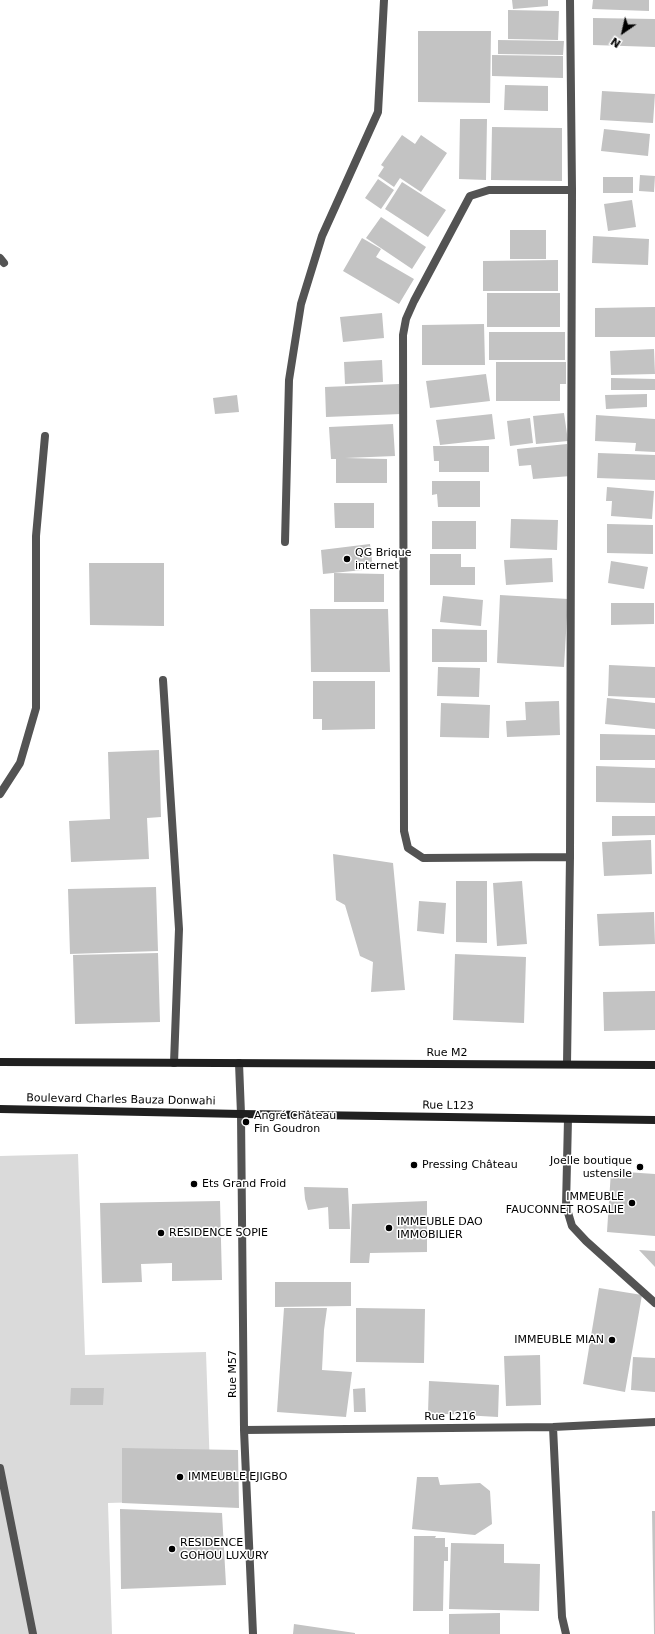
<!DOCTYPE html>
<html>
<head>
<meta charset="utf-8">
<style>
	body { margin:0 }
	#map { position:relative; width:655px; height:1634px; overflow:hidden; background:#fff; font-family:"DejaVu Sans",sans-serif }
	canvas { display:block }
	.north { position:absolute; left:603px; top:12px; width:40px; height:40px; -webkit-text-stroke:3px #fff; paint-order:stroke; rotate:214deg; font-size:11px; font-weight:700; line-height:16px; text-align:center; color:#000 }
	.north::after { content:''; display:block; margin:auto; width:14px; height:18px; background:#000; clip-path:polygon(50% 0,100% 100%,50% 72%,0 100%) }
</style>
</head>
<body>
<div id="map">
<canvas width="655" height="1634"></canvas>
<div class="north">N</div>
</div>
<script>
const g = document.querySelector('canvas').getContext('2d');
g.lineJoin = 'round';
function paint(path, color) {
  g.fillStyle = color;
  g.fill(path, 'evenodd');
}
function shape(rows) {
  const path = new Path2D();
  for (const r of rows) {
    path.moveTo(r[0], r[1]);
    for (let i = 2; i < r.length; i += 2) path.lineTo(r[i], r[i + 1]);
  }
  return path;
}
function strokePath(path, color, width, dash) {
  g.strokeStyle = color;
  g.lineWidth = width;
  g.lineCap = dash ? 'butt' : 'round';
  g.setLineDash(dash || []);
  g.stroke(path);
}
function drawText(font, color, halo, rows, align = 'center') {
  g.font = font + ' "DejaVu Sans",sans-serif';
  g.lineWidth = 3;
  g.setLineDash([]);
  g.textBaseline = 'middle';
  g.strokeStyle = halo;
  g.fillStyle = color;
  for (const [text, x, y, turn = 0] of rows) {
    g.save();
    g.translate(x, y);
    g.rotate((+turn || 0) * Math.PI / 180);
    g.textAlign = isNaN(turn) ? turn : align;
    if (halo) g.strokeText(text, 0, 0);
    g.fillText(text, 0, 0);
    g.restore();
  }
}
const green = shape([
	[78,1154,85,1355,206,1352,211,1500,108,1503,112,1634,0,1634,0,1156]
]);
const building = shape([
	[512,0,548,0,548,6,513,9],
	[593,0,649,0,649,11,592,9],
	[508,10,559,11,558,40,508,39],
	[593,18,655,19,655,47,593,45],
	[418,31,491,31,490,103,418,102],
	[498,40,564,41,563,55,498,54],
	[492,55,563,56,563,78,492,76],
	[505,85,548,86,548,111,504,110],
	[602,91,655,94,653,123,600,120],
	[460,119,487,119,486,180,459,179],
	[492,127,562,128,562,181,491,180],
	[604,129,650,134,648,156,601,151],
	[402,135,415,144,421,135,447,153,421,192,400,178,394,187,378,176,384,167,381,165],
	[640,175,655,176,654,192,639,191],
	[603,177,633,177,633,193,603,193],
	[378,179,394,190,381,209,365,198],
	[402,182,446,210,428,237,385,209],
	[632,200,636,227,608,231,604,204],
	[381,217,426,247,412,269,366,238],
	[510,230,546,230,546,259,510,259],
	[593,236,649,239,648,265,592,263],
	[362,238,381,249,376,257,414,279,399,304,343,271],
	[558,260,558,291,483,291,483,261],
	[487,293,560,293,560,327,487,327],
	[655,307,655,337,595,337,595,308],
	[382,313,384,338,343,342,340,317],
	[484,324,485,365,422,365,422,325],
	[489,332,565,332,565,360,489,360],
	[654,349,655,374,611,375,610,351],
	[382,360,383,382,345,384,344,362],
	[496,362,566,362,566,384,560,384,560,401,496,401],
	[486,374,490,401,430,408,426,381],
	[611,378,655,379,655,390,611,390],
	[399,384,401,414,326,417,325,387],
	[647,394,647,407,606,409,605,395],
	[237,395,239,412,215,414,213,398],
	[564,413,568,441,536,444,533,416],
	[492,414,495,439,440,445,436,420],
	[596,415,655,419,655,452,635,451,636,443,595,441],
	[530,418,533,443,510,446,507,421],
	[393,424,395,456,345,458,387,459,387,483,336,483,336,459,331,459,329,427],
	[567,444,571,476,533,479,531,465,519,466,517,449],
	[433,446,489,446,489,472,439,472,439,461,434,461],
	[598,453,655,455,655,480,597,478],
	[432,481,480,481,480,507,438,507,437,494,432,495],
	[607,487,654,491,652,519,611,516,612,501,606,501],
	[334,503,374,503,374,528,335,528],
	[511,519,558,520,557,550,510,548],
	[432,521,476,521,476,549,432,549],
	[607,524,653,525,653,554,607,553],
	[370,544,373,569,323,574,321,550],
	[430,554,461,554,461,567,475,567,475,585,430,585],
	[552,558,553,582,506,585,504,560],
	[611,561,648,567,644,589,608,583],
	[89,563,164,563,164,626,90,625],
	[334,573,384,574,384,602,334,602],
	[500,595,568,599,564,667,497,663],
	[443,596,483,600,481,626,440,622],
	[611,603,654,603,654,624,611,625],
	[310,609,388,609,390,672,311,672],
	[432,629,487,630,487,662,432,662],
	[609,665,655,667,655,698,608,696],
	[438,667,480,668,479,697,437,696],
	[313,681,375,681,375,729,322,730,322,719,313,719],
	[607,698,655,703,655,729,605,724],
	[559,701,560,735,507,737,506,721,526,720,525,702],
	[441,703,490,705,489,738,440,737],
	[600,734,655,735,655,760,600,760],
	[159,750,161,817,147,818,149,859,71,862,69,821,110,819,108,752],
	[596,766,655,768,655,803,596,802],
	[612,816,655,816,655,835,612,836],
	[651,840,652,874,604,876,602,842],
	[333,854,393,863,405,990,371,992,373,962,360,956,345,905,336,900],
	[456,881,487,881,487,943,456,942],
	[522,881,527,944,497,946,493,883],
	[156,887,158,951,70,954,68,889],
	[419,901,446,903,444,934,417,931],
	[654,912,655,944,599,946,597,914],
	[158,953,160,1022,75,1024,73,955],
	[455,954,526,957,524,1023,453,1020],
	[655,991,655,1030,604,1031,603,992],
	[611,1171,655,1174,655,1236,607,1232],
	[304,1187,348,1188,350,1229,329,1229,328,1207,308,1210,305,1199],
	[220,1201,222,1280,172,1281,172,1263,141,1264,142,1282,102,1283,100,1203],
	[427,1201,427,1252,370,1253,369,1263,350,1263,352,1204],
	[639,1250,655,1251,655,1267],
	[275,1282,351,1282,351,1306,275,1307],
	[599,1288,642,1295,625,1392,583,1384],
	[284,1308,327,1308,324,1330,322,1370,352,1372,346,1417,277,1412],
	[356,1308,425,1309,424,1363,356,1362],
	[540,1355,541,1405,506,1406,504,1356],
	[633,1357,655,1358,655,1392,631,1390],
	[429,1381,499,1385,498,1417,428,1413],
	[71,1388,104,1388,103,1405,70,1405],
	[365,1388,366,1412,354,1412,353,1389],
	[122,1448,238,1450,239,1508,122,1503],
	[417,1477,438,1477,440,1485,480,1483,490,1491,492,1524,475,1535,412,1529],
	[120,1509,222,1513,226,1585,121,1589],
	[652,1511,655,1511,655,1634,654,1634],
	[414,1536,436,1536,435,1538,445,1538,445,1547,448,1547,448,1561,444,1561,443,1611,413,1611],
	[451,1543,504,1544,504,1563,540,1564,539,1611,449,1609],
	[500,1613,500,1634,449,1634,449,1614],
	[294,1624,355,1633,355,1634,293,1634]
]);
const lane = shape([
	[0,258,4,263],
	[0,794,20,763,36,708,36,536,45,436]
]);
const street = shape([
	[285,542,289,380,301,304,322,236,378,112,384,0],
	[163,680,179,929,174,1063],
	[570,857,423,858,408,848,404,831,403,335,406,319,414,301,470,196,489,190,572,190],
	[239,1063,241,1114,244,1430,253,1634],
	[567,1064,570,857,572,190,570,0],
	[568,1119,566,1206,572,1226,586,1241,655,1303],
	[553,1427,562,1617,566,1634],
	[244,1430,553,1427,655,1422],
	[0,1468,33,1634]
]);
const secondary = shape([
	[0,1062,655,1065],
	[0,1109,241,1114,655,1120]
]);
const markers = [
	[347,559,4,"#000"],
	[246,1122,4,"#000"],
	[414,1165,4,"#000"],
	[640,1167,4,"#000"],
	[194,1184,4,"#000"],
	[632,1203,4,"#000"],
	[389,1228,4,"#000"],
	[161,1233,4,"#000"],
	[612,1340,4,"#000"],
	[180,1477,4,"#000"],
	[172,1549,4,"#000"]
];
const poiNames = [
	["QG Brique",355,553],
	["internet",355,566],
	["Angré Château",254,1116],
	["Fin Goudron",254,1129],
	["Joelle boutique",632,1161,"right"],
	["ustensile",632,1174,"right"],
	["Pressing Château",422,1165],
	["Ets Grand Froid",202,1184],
	["IMMEUBLE",624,1197,"right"],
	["FAUCONNET ROSALIE",624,1210,"right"],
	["IMMEUBLE DAO",397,1222],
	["IMMOBILIER",397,1235],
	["RESIDENCE SOPIE",169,1233],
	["IMMEUBLE MIAN",604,1340,"right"],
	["IMMEUBLE EJIGBO",188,1477],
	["RESIDENCE",180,1543],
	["GOHOU LUXURY",180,1556]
];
const streetNames = [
	["Rue M2",447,1053],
	["Boulevard Charles Bauza Donwahi",121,1100,1],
	["Rue L123",448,1106,1],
	["Rue M57",233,1374,-90],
	["Rue L216",450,1417]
];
paint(green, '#dadada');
paint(building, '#c3c3c3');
strokePath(lane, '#535353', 8);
strokePath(street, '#535353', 8);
strokePath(secondary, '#202020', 8);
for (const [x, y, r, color] of markers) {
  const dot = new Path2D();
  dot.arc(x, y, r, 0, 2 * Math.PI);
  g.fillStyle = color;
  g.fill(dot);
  strokePath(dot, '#fff', 1.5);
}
drawText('11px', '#000', '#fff', poiNames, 'left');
drawText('11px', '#000', '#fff', streetNames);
</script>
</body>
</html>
